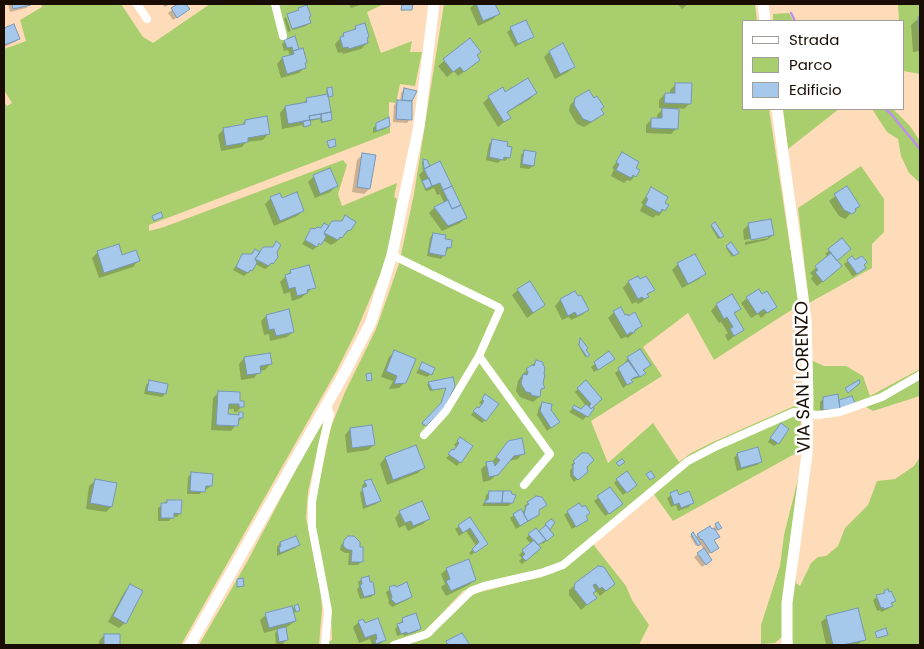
<!DOCTYPE html>
<html>
<head>
<meta charset="utf-8">
<style>
	body { margin:0 }
	#map { position:relative; width:924px; height:649px; overflow:hidden; background:#ffdcb9; font-family:Poppins,sans-serif }
	canvas { display:block }
	.frame { position:absolute; inset:0; border:5px solid #190d03; pointer-events:none }
	.legend { position:absolute; left:742px; top:20px; width:162px; height:90px; box-sizing:border-box; background:#fff; border:1px solid #a39e9a; margin:0; padding:6px 9px; list-style:none; font-size:15px; color:#190d03 }
	.legend li { display:flex; align-items:center; gap:10px; height:25px }
	.legend b { width:25px; border:1px solid #a39e9a }
</style>
</head>
<body>
<div id="map">
<canvas width="924" height="649"></canvas>
<div class="frame"></div>
<ul class="legend">
<li><b style="height:6px;background:#fff"></b>Strada</li>
<li><b style="height:14px;background:#a9ce6e"></b>Parco</li>
<li><b style="height:14px;background:#a6c9eb"></b>Edificio</li>
</ul>
</div>
<script>
const g = document.querySelector('canvas').getContext('2d');
g.lineJoin = 'round';
function paint(path, color) {
  g.fillStyle = color;
  g.fill(path, 'evenodd');
}
function shape(rows) {
  const path = new Path2D();
  for (const r of rows) {
    path.moveTo(r[0], r[1]);
    for (let i = 2; i < r.length; i += 2) path.lineTo(r[i], r[i + 1]);
  }
  return path;
}
function strokePath(path, color, width, dash) {
  g.strokeStyle = color;
  g.lineWidth = width;
  g.lineCap = dash ? 'butt' : 'round';
  g.setLineDash(dash || []);
  g.stroke(path);
}
function drawText(font, color, halo, rows, align = 'center') {
  g.font = font + ' Poppins,sans-serif';
  g.lineWidth = 5;
  g.setLineDash([]);
  g.textBaseline = 'middle';
  g.strokeStyle = halo;
  g.fillStyle = color;
  for (const [text, x, y, turn = 0] of rows) {
    g.save();
    g.translate(x, y);
    g.rotate((+turn || 0) * Math.PI / 180);
    g.textAlign = isNaN(turn) ? turn : align;
    if (halo) g.strokeText(text, 0, 0);
    g.fillText(text, 0, 0);
    g.restore();
  }
}
const green = shape([
	[41,4,121,4,143,37,153,43,210,4,384,4,367,12,381,53,412,41,410,52,422,52,415,86,400,84,396,103,389,102,389,117,376,123,376,131,390,126,390,133,149,225,149,231,164,227,343,160,347,165,338,194,342,206,397,183,394,197,397,199,390,243,383,268,356,332,337,370,181,645,4,645,4,102,7,106,12,103,4,90,4,49,26,41,20,20,42,7],
	[444,4,755,4,757,21,743,21,743,109,769,109,799,305,714,360,688,313,643,347,662,376,591,421,608,463,653,423,679,462,691,453,713,442,801,403,800,451,673,521,653,493,593,544,626,586,632,600,649,625,639,645,402,645,431,636,466,598,477,593,554,573,550,567,475,586,463,591,427,629,419,635,385,645,328,645,329,641,332,640,331,615,315,527,315,503,331,427,345,392,376,329,399,264,414,194],
	[920,4,920,74,903,71,903,21,899,21,898,5],
	[789,13,793,21,773,21,773,14],
	[783,109,839,109,788,149],
	[872,109,893,109,910,126,920,141,920,183,909,173,901,156,898,139,887,132],
	[861,166,884,199,884,232,872,244,872,268,809,303,798,208],
	[811,360,824,366,846,366,863,376,870,396,920,369,920,396,873,411,859,403,840,410,812,412],
	[321,423,323,425,308,492,306,518,321,593,322,609,319,645,199,645,247,562,320,424],
	[920,457,920,645,793,645,791,629,775,643,761,644,761,625,780,566,784,535,799,475,796,583,800,586,811,563,818,557,826,556,838,546,845,528,868,505,877,481,895,479,914,466]
]);
const shadow = shape([
	[8,4,29,4,29,5,26,8,10,12],
	[162,4,170,4,165,7],
	[180,4,185,4,188,9,173,20,168,13],
	[349,4,363,4,351,8],
	[401,4,411,4,411,9,401,11],
	[475,4,494,4,498,14,493,19,478,26,470,8],
	[678,4,688,4,682,9],
	[299,9,308,18,309,22,306,26,293,30,287,16,295,13],
	[286,17,291,31,288,32,284,19],
	[919,18,920,18,920,51,913,52,911,25],
	[14,26,19,39,15,42,4,47,4,30],
	[356,27,366,39,367,43,361,49,343,54,342,52,338,53,335,44,344,34,351,32],
	[511,29,532,37,515,47,507,32],
	[294,38,305,67,299,73,281,78,277,64,282,58,290,56,288,50,284,51,282,44,285,41],
	[470,40,476,56,473,65,458,76,454,71,447,77,438,66],
	[549,52,574,66,568,72,555,79,544,57],
	[676,84,690,103,684,109,678,108,677,128,671,134,646,133,646,125,652,119,657,119,657,115,664,108,659,108,659,100,665,94,670,94,670,90],
	[327,89,332,95,327,97,331,120,330,121,321,123,320,119,309,121,308,126,303,127,302,125,282,129,280,113,285,107,301,105,307,99,327,96,326,90],
	[404,89,411,101,410,119,407,123,393,122,394,105,397,102,400,102,401,93],
	[502,89,505,94,536,93,530,99,506,113,509,118,498,127,483,103,489,97],
	[576,99,600,110,602,114,597,119,584,127,577,124,569,111,570,105],
	[245,121,268,134,263,140,246,142,242,147,221,151,218,135,224,129,240,127],
	[377,124,389,126,385,129,373,133,373,128],
	[493,140,506,147,509,157,505,161,501,160,498,163,486,160,489,144],
	[525,151,533,166,529,169,520,168,521,155],
	[363,154,369,189,364,194,352,192,357,160],
	[622,154,634,168,635,176,630,181,627,180,624,183,611,176,614,169,612,168],
	[423,161,426,161,466,218,460,223,442,231,429,213,434,208,444,203,440,194,437,195,434,188,427,191,425,190,419,175,423,171,422,162],
	[314,176,336,186,330,192,315,198,308,182],
	[847,187,859,205,845,219,839,216,829,201],
	[651,189,663,203,667,205,659,216,656,215,653,218,640,211,643,204,641,203],
	[271,198,281,200,303,211,297,216,274,226,265,204],
	[345,217,350,229,335,243,331,245,323,240,313,250,302,244,312,229,320,229,324,224,328,227,340,222],
	[770,220,773,235,767,240,745,245,745,242,768,238,768,235,744,240,743,230,748,225],
	[712,226,721,237,718,239,711,227],
	[433,234,444,240,449,248,441,259,427,256,430,238],
	[842,240,836,261,835,272,817,286,811,279,813,276,810,273,828,257,825,254],
	[276,243,272,263,268,267,265,269,255,264,251,270,244,276,233,270,243,255,251,256,255,250,259,253,271,248],
	[731,244,737,252,732,257,726,248],
	[98,252,122,256,138,261,133,267,99,278,92,258],
	[848,261,862,265,864,268,853,277,844,264],
	[678,264,704,274,699,279,682,288,672,270],
	[291,271,314,287,301,298,292,301,290,292,284,294,280,282],
	[637,278,653,289,642,302,638,304,636,302,632,304,623,288,628,282],
	[518,290,544,305,527,318,512,295],
	[575,293,587,310,582,315,571,320,569,317,562,320,555,306,560,300],
	[732,296,739,309,733,315,742,330,728,341,725,335,728,333,721,322,719,323,711,311,716,305],
	[747,298,775,306,761,318,758,314,751,318,741,303],
	[614,312,625,317,641,326,628,338,625,337,621,339,608,318],
	[266,316,293,332,287,337,270,341,269,334,264,335,261,321],
	[581,341,588,355,585,357,578,344],
	[395,351,405,382,399,388,389,389,393,381,381,377,389,357],
	[609,353,610,362,594,372,591,367],
	[244,358,270,364,265,370,259,371,259,372,254,378,241,380,239,364],
	[628,358,649,365,642,371,641,377,630,380,631,382,623,388,615,373,626,364,625,362],
	[536,361,544,387,540,391,539,397,533,402,520,397,516,391,518,381,522,375],
	[422,364,431,374,427,377,416,373],
	[452,378,444,406,424,426,422,425,440,406,446,388,430,391,427,384],
	[149,382,165,394,162,397,144,394,146,385],
	[578,389,601,399,592,407,593,409,583,420,569,412,574,407,581,410,586,406,575,392],
	[218,393,239,402,242,406,237,412,234,412,234,409,227,409,227,415,237,416,239,413,242,417,231,431,211,430,213,398],
	[485,396,485,420,482,423,471,415,477,408,478,409,481,404,479,403],
	[851,397,850,406,820,413,820,402,824,398,838,402],
	[542,404,549,410,555,425,547,431,537,415,539,407],
	[777,428,778,443,774,446,768,442],
	[350,429,374,445,368,450,347,453,345,435],
	[460,438,460,462,457,466,446,458,453,452,456,447,454,445],
	[416,447,423,468,418,473,387,485,380,464,385,458],
	[503,448,523,453,518,459,508,461,491,480,483,482,481,469,487,464,492,462],
	[757,449,761,462,757,465,737,471,734,458,737,454],
	[582,455,587,470,574,482,570,476,570,470,573,467,571,465],
	[192,473,211,486,207,489,204,489,200,494,187,494,188,477],
	[617,480,632,488,623,495,614,483],
	[95,481,111,507,106,512,86,509,89,486],
	[365,482,379,501,376,504,363,509,360,493,363,489,362,486],
	[610,488,618,508,605,516,594,501],
	[490,492,512,503,508,506,482,506,485,501,486,495],
	[676,492,678,496,692,503,689,507,678,511,676,505,671,507,667,498],
	[167,501,180,513,177,517,173,516,169,521,158,521,158,508],
	[528,503,546,505,538,511,534,518,516,529,510,518,514,515,522,514,525,508,524,506],
	[400,512,428,519,423,524,408,531,405,525,399,528,395,518],
	[568,512,585,517,587,520,572,529,564,515],
	[470,519,483,547,471,555,469,553,476,546,466,531,459,536,455,529],
	[551,520,549,530,553,535,543,544,541,542,537,546,536,552,522,564,519,561,522,558,519,555,531,544,526,538,529,535,539,533],
	[718,524,719,529,715,532,718,537,713,541,717,548,707,555,707,563,702,567,694,557,704,550,700,543,696,546,690,536,693,534,695,537,698,535,712,531,715,529,714,527],
	[349,537,362,561,358,565,348,565,349,553,345,553,340,550,341,545],
	[280,543,298,545,295,548,277,556,277,547],
	[598,567,614,584,600,596,596,591,592,594,595,598,581,610,569,595,569,590],
	[447,569,475,580,469,585,446,596,441,587,445,584,441,574],
	[362,579,374,594,371,597,360,599,357,589,359,587,358,582],
	[130,586,125,623,119,628,108,622,125,591],
	[394,587,411,597,407,600,392,607,388,603,389,601,386,592],
	[885,592,894,601,888,609,881,612,880,610,877,611,873,600],
	[294,607,298,611,293,613,295,621,289,626,285,627,286,640,283,644,276,645,275,633,279,629,264,633,260,620,266,615,292,610],
	[827,617,864,639,857,645,826,645,821,622],
	[403,619,419,628,416,632,404,636,403,634,397,636,395,629],
	[359,622,364,624,385,639,379,645,372,645,370,639,359,643,353,627],
	[104,635,119,635,119,645,99,645,99,641]
]);
const stream = shape([
	[791,13,795,21],
	[885,109,891,114,920,149]
]);
const building = shape([
	[12,4,31,4,31,5,13,9,12,4],
	[178,4,186,4,190,9,177,18,171,8,178,4],
	[402,4,413,4,412,10,401,10,402,4],
	[476,4,495,4,500,14,483,21,476,4],
	[307,5,311,16,309,17,311,23,292,29,287,14,299,10,298,8,307,5],
	[920,16,920,42,918,17,920,16],
	[526,20,534,37,518,44,510,27,526,20],
	[365,23,369,37,367,38,368,43,349,49,348,47,343,48,340,37,344,36,343,33,356,29,355,26,365,23],
	[14,24,20,39,4,45,4,28,14,24],
	[295,36,299,49,293,51,292,47,287,48,284,40,295,36],
	[470,38,481,52,477,55,480,60,464,72,460,67,453,72,443,59,470,38],
	[563,43,575,67,560,74,549,51,563,43],
	[303,48,307,62,305,63,306,68,287,74,282,57,294,54,293,51,303,48],
	[528,78,537,93,507,112,511,118,504,122,488,96,503,87,505,92,528,78],
	[675,83,692,83,691,104,664,103,665,93,675,93,675,83],
	[332,87,333,96,328,97,327,88,332,87],
	[404,88,417,91,412,101,402,100,404,88],
	[589,90,594,98,597,96,604,107,601,109,604,114,591,122,583,119,574,105,575,98,589,90],
	[328,94,331,112,309,116,310,120,288,124,285,106,307,102,306,98,328,94],
	[397,100,412,101,412,120,396,119,397,100],
	[662,108,679,109,678,129,651,128,651,118,662,118,662,108],
	[331,112,332,120,322,122,321,114,331,112],
	[321,114,321,118,310,120,309,116,321,114],
	[267,116,270,134,248,138,248,142,226,146,223,128,245,124,245,120,267,116],
	[389,117,390,126,376,131,376,123,389,117],
	[310,120,311,125,304,127,303,121,310,120],
	[335,139,336,146,329,148,327,141,335,139],
	[492,139,508,142,507,146,512,147,510,158,504,157,503,160,489,157,492,139],
	[524,150,536,152,534,166,522,164,524,150],
	[622,152,639,162,636,168,640,170,636,177,633,175,631,178,616,170,619,164,616,162,622,152],
	[362,153,376,155,370,189,357,187,362,153],
	[423,159,427,160,430,166,424,169,423,159],
	[440,161,452,186,443,190,440,183,432,186,424,169,440,161],
	[330,168,338,186,320,194,313,175,330,168],
	[429,178,432,186,426,189,422,181,429,178],
	[452,186,461,205,452,209,443,190,452,186],
	[847,186,860,206,855,209,856,211,852,214,844,210,834,194,847,186],
	[651,187,668,197,665,203,669,205,665,211,662,209,660,213,645,205,648,199,646,197,651,187],
	[297,192,304,211,280,221,270,197,280,193,282,198,297,192],
	[448,200,452,209,461,205,467,218,448,226,434,207,448,200],
	[161,212,163,217,154,221,152,216,161,212],
	[345,215,356,222,351,230,347,231,342,238,340,237,338,240,324,233,332,221,342,221,345,215],
	[771,219,774,235,751,240,748,223,771,219],
	[715,222,724,236,720,238,711,225,715,222],
	[324,223,329,226,324,233,326,237,321,245,319,243,317,247,305,240,311,228,315,229,317,227,321,228,324,223],
	[433,233,446,235,445,239,452,240,451,248,447,247,445,256,429,253,433,233],
	[842,238,851,249,837,261,828,249,842,238],
	[276,241,281,245,277,252,278,257,273,264,271,263,269,266,255,259,263,247,273,247,276,241],
	[731,242,739,253,734,256,726,246,731,242],
	[119,244,122,255,136,250,140,261,104,273,97,251,119,244],
	[255,249,260,252,255,259,257,263,252,271,250,270,248,273,236,267,242,254,252,254,255,249],
	[831,253,842,266,823,282,815,272,818,270,815,266,831,253],
	[695,254,706,274,688,284,677,263,695,254],
	[852,256,855,260,862,256,867,262,864,265,866,268,857,274,847,260,852,256],
	[309,265,316,288,307,290,308,293,297,296,295,287,289,289,285,275,291,273,290,270,309,265],
	[638,276,640,279,646,276,655,290,647,294,649,297,644,299,642,297,638,299,628,281,638,276],
	[530,281,545,305,533,313,517,289,530,281],
	[759,289,762,294,767,291,777,307,767,313,764,309,757,314,746,297,759,289],
	[575,291,578,296,581,295,589,310,577,316,575,312,568,316,560,299,575,291],
	[732,294,741,309,734,313,744,330,734,336,730,329,733,327,727,317,724,319,716,304,732,294],
	[621,307,625,315,627,314,628,316,635,312,642,326,635,330,634,333,631,332,627,335,613,311,621,307],
	[289,309,294,332,276,336,274,329,269,330,266,315,289,309],
	[580,338,588,348,586,350,590,355,587,357,579,345,580,338],
	[640,349,651,365,643,370,646,373,640,377,627,357,640,349],
	[394,350,416,359,406,383,394,384,397,376,386,371,394,350],
	[609,351,615,359,598,370,594,362,609,351],
	[270,353,272,364,260,366,261,373,247,375,244,357,270,353],
	[536,360,543,362,543,365,545,367,544,374,545,374,543,384,545,388,541,389,540,397,531,395,531,393,526,392,521,384,523,374,527,375,528,372,526,369,532,365,534,366,536,360],
	[628,361,639,376,633,378,631,380,633,382,627,385,618,368,628,361],
	[422,362,435,368,432,375,419,369,422,362],
	[371,373,372,380,367,381,366,374,371,373],
	[453,377,455,386,445,407,426,426,422,423,441,403,446,388,432,390,428,382,453,377],
	[149,380,168,384,166,394,147,391,149,380],
	[586,380,602,399,591,409,589,406,591,404,577,388,586,380],
	[859,380,860,383,848,393,845,388,859,380],
	[218,391,240,392,240,401,244,401,244,407,239,407,239,404,229,404,228,414,239,415,239,412,243,412,243,418,239,418,238,426,216,425,218,391],
	[485,394,499,404,486,421,473,411,477,407,479,408,484,401,482,399,485,394],
	[838,394,840,409,823,410,823,397,838,394],
	[852,396,855,403,840,409,839,400,852,396],
	[542,402,552,404,551,410,560,422,551,428,540,411,542,402],
	[586,404,591,409,593,407,594,409,588,417,572,408,574,405,581,409,586,404],
	[781,423,789,429,779,444,770,438,781,423],
	[372,425,375,445,352,448,350,428,372,425],
	[460,437,473,446,461,463,448,454,452,449,454,450,459,443,457,441,460,437],
	[522,438,525,454,514,456,498,475,489,477,486,462,493,461,495,466,500,460,496,457,508,441,522,438],
	[416,445,425,468,393,480,385,457,416,445],
	[758,447,762,462,741,468,737,453,758,447],
	[582,453,588,453,594,460,587,467,588,472,578,480,573,475,573,465,575,463,573,461,582,453],
	[622,459,625,462,619,466,616,463,622,459],
	[627,471,637,485,627,493,616,479,627,471],
	[651,471,655,477,650,480,646,474,651,471],
	[191,472,213,474,212,486,206,486,205,492,190,491,191,472],
	[95,479,117,483,112,507,90,503,95,479],
	[371,479,381,501,366,506,362,488,367,486,364,481,371,479],
	[610,487,623,504,609,514,597,496,610,487],
	[677,490,679,495,689,491,694,503,681,508,679,503,674,505,670,493,677,490],
	[489,491,503,491,502,503,485,503,485,500,488,500,489,491],
	[503,491,511,491,512,494,516,495,513,503,502,503,503,491],
	[536,496,542,497,547,505,539,510,539,515,528,521,524,515,526,506,529,504,527,502,536,496],
	[167,500,182,500,181,514,174,513,174,518,161,518,161,503,167,503,167,500],
	[422,501,430,519,413,526,411,521,405,523,399,511,422,501],
	[579,503,582,507,585,505,590,513,586,516,588,520,576,527,567,511,579,503],
	[521,509,528,521,520,526,513,514,521,509],
	[470,517,488,544,475,553,472,549,479,542,470,528,463,533,458,525,470,517],
	[551,519,555,522,550,530,545,524,551,519],
	[718,522,722,528,718,530,715,524,718,522],
	[546,525,554,535,547,541,539,531,546,525],
	[710,526,712,529,714,528,720,537,714,540,719,548,711,553,702,539,701,540,697,534,710,526],
	[536,528,546,540,538,545,528,534,536,528],
	[693,532,701,544,698,546,691,534,693,532],
	[296,536,300,545,280,553,279,547,281,546,280,542,296,536],
	[348,536,354,536,360,542,360,547,363,547,363,562,351,562,352,550,348,550,343,546,344,540,348,536],
	[534,540,541,548,526,561,522,557,525,554,522,550,534,540],
	[704,548,712,560,706,565,697,553,704,548],
	[469,559,476,580,451,591,446,581,450,579,446,568,469,559],
	[598,566,604,567,615,584,606,591,602,587,599,589,596,584,593,585,596,591,593,593,597,598,587,605,574,589,575,583,598,566],
	[369,576,370,582,373,582,375,594,364,597,360,585,362,584,361,578,369,576],
	[243,578,244,586,237,587,237,579,243,578],
	[407,582,412,597,396,604,391,599,392,597,389,587,395,585,396,587,407,582],
	[130,584,143,591,126,624,113,616,130,584],
	[888,589,889,592,891,591,896,601,891,603,893,606,884,609,883,607,881,608,876,595,885,593,884,591,888,589],
	[298,604,300,610,296,612,294,606,298,604],
	[292,606,296,621,269,628,265,613,292,606],
	[858,608,866,640,842,645,833,645,826,616,858,608],
	[416,613,421,629,407,634,407,632,401,634,397,624,403,622,402,618,416,613],
	[378,618,386,640,376,644,375,640,377,639,376,634,365,638,358,621,363,619,365,623,378,618],
	[286,627,288,640,279,642,277,629,286,627],
	[886,628,888,635,877,638,875,632,886,628],
	[462,633,470,645,448,645,446,641,462,633],
	[104,634,120,634,120,645,104,645,104,634]
]);
const street = shape([
	[137,4,147,19],
	[275,4,283,36],
	[392,255,498,307,500,309,479,356,550,454,524,485],
	[424,435,446,411,479,356],
	[325,645,328,611,312,527,312,502,322,446,330,414,326,404],
	[394,645,427,634,471,591,484,586,541,573,563,565,688,461,717,446,794,412,818,415,840,412,882,397,920,375]
]);
const secondary = shape([
	[763,4,765,21],
	[777,109,806,320,808,400,807,454,787,603,787,645],
	[190,645,344,374,371,322,392,255,419,126,434,4]
]);
const streetNames = [
	["VIA SAN LORENZO",804,377,-91]
];
paint(green, '#a9ce6e');
paint(shadow, '#0003');
strokePath(stream, '#bd8fea', 2.5);
paint(building, '#a6c9eb');
strokePath(building, '#7698b8', 1);
strokePath(street, '#fff', 8);
strokePath(secondary, '#fff', 11);
drawText('18px', '#190d03', '#fff', streetNames);
</script>
</body>
</html>
